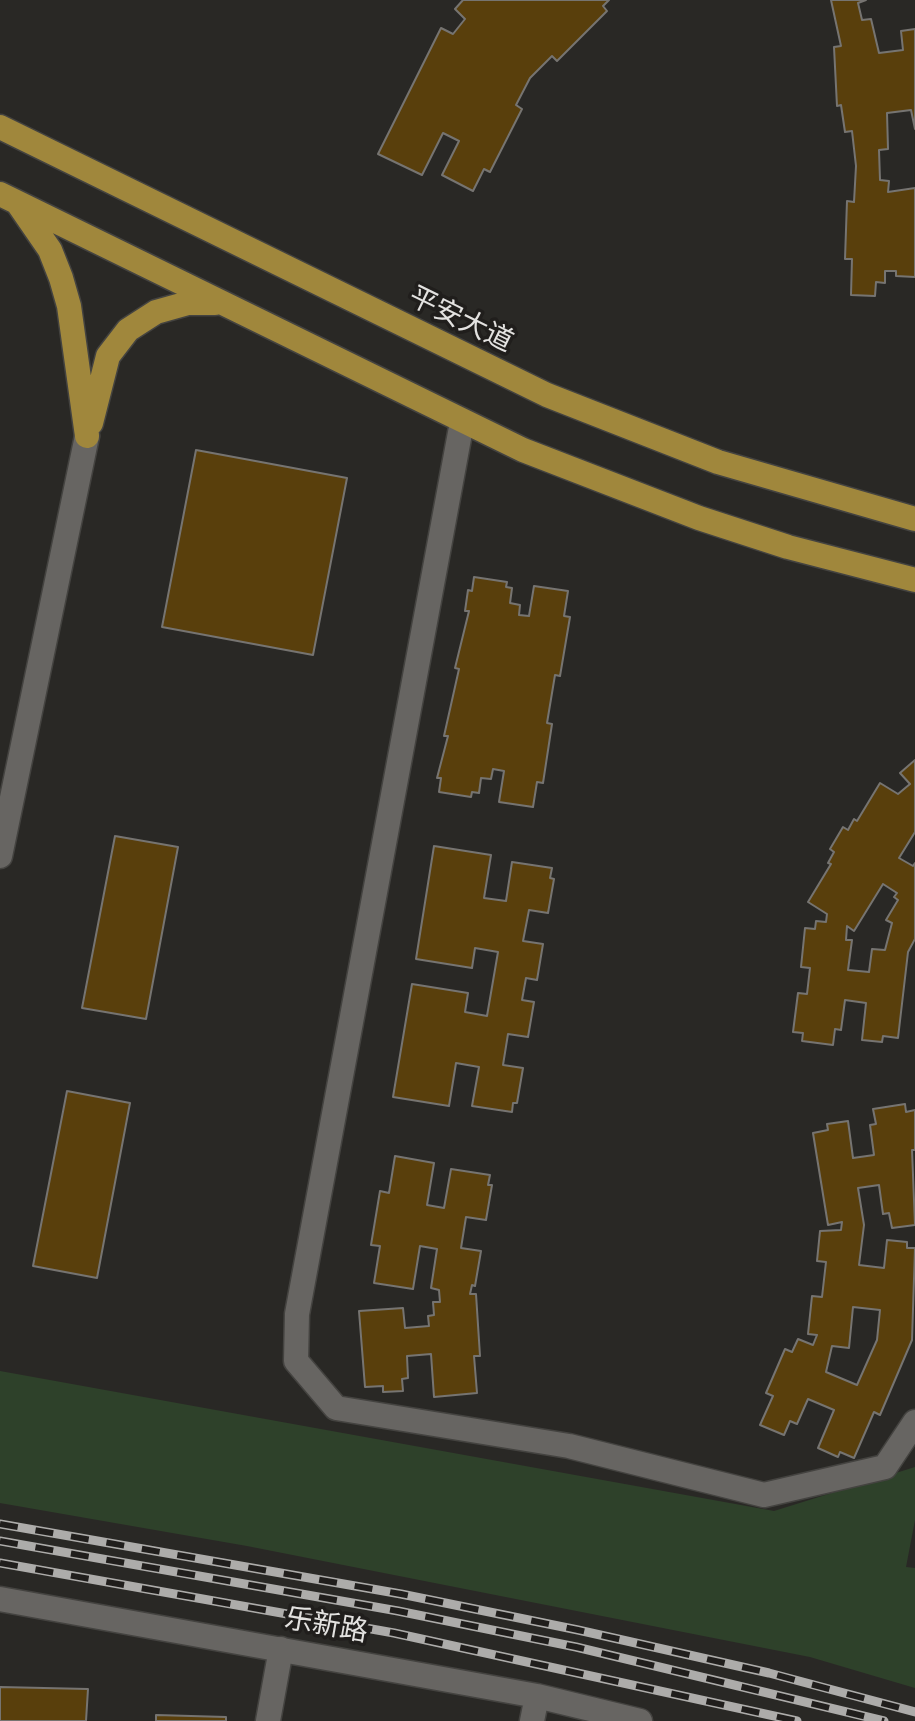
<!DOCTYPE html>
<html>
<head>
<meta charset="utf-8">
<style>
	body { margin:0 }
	canvas { display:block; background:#292825 }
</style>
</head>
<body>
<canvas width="915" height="1721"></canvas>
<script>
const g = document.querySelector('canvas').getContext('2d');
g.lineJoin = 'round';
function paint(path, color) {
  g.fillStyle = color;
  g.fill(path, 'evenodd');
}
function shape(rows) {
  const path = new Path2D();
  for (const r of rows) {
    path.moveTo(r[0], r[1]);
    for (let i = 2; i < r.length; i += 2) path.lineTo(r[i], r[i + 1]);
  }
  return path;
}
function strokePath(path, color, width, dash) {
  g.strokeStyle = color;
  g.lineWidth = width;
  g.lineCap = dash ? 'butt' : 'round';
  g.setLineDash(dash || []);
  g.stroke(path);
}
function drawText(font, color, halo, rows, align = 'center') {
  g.font = font + ' "Titillium Web","Noto Sans SC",sans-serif';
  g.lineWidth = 7;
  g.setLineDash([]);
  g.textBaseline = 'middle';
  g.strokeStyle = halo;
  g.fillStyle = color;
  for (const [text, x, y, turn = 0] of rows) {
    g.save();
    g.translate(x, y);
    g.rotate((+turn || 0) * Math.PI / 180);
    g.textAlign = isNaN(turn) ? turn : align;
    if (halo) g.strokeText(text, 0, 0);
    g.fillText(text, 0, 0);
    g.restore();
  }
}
const green = shape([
	[0,1371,774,1511,915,1467,915,1520,906,1567,915,1568,915,1688,810,1657,247,1546,0,1503]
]);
const building = shape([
	[463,0,609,0,603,6,607,11,557,61,552,56,530,78,516,105,522,109,490,172,484,169,473,191,442,175,459,141,443,133,422,175,378,154,441,28,453,34,465,19,455,9,463,0],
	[831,0,866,0,858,3,862,20,871,19,879,53,903,50,901,31,915,29,915,129,911,110,887,113,888,149,879,150,880,180,889,181,888,192,915,188,915,277,896,276,896,271,885,271,885,283,876,282,875,296,851,295,852,259,845,259,847,201,854,202,856,166,852,131,845,132,841,105,837,106,834,47,841,46,831,0],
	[196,450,347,478,313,655,162,627,196,450],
	[474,577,507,582,506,587,512,588,510,603,520,605,519,615,529,616,534,586,568,591,564,616,570,617,560,676,555,675,547,723,552,724,543,783,537,782,533,807,499,802,504,771,493,769,491,779,481,778,479,793,472,792,471,797,439,792,441,778,437,778,448,736,444,736,459,669,455,668,469,611,465,611,468,590,472,591,474,577],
	[915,760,915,832,899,858,913,866,915,863,915,939,908,952,898,1038,883,1036,882,1042,862,1040,866,1003,845,1000,841,1030,835,1029,833,1045,802,1041,803,1033,793,1032,798,993,807,994,810,968,801,967,805,928,815,929,816,921,826,922,827,914,808,902,831,864,828,863,834,852,830,849,843,827,848,830,854,819,857,821,880,783,898,794,910,784,900,773,915,760],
	[883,884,897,893,894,897,898,900,886,920,892,923,885,950,872,949,869,972,848,970,852,940,846,940,847,926,854,931,883,884],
	[115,836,178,847,146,1019,82,1008,115,836],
	[434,846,491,855,484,898,506,901,512,862,552,868,550,878,554,879,548,913,529,910,523,941,543,944,537,980,526,978,522,1000,534,1002,528,1037,508,1034,503,1065,523,1068,517,1103,513,1103,512,1112,472,1106,479,1067,456,1063,449,1106,393,1097,412,984,468,993,465,1012,487,1016,498,952,475,948,472,968,416,959,434,846],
	[67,1091,130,1103,97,1278,33,1266,67,1091],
	[905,1104,906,1112,915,1110,915,1150,912,1150,915,1225,892,1228,889,1213,883,1214,879,1185,858,1188,864,1225,859,1265,884,1268,887,1240,907,1242,907,1248,915,1248,912,1340,880,1415,874,1412,854,1458,840,1452,838,1457,818,1448,834,1410,808,1399,797,1424,790,1421,784,1435,760,1425,773,1396,766,1393,785,1349,792,1352,798,1339,813,1345,817,1335,808,1334,812,1296,822,1297,826,1262,817,1261,820,1231,841,1230,842,1222,828,1225,813,1133,828,1130,827,1124,848,1121,853,1158,874,1155,870,1125,876,1124,873,1109,905,1104],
	[853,1307,880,1310,877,1340,857,1385,826,1372,832,1346,849,1348,853,1307],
	[395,1156,434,1163,427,1205,444,1208,451,1169,490,1175,488,1185,492,1185,486,1220,466,1217,461,1248,481,1251,475,1286,472,1285,470,1294,476,1294,480,1356,474,1356,477,1393,434,1397,431,1354,407,1356,408,1378,402,1379,403,1391,383,1392,383,1386,365,1387,359,1311,403,1308,405,1328,429,1326,428,1316,434,1315,433,1302,440,1302,439,1290,431,1288,437,1249,420,1246,413,1289,374,1283,380,1246,371,1245,380,1191,389,1193,395,1156],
	[0,1687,88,1689,86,1721,0,1721,0,1687],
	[156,1715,226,1717,226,1721,156,1721,156,1715]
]);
const minor = shape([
	[462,422,297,1314,296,1361,336,1408,569,1446,764,1495,885,1467,915,1422],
	[0,856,87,436],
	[0,1599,537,1696,640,1721],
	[268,1721,281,1649],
	[532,1721,537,1696]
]);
const major = shape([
	[0,127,547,395,718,462,915,519],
	[0,194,523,450,699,518,788,547,915,580],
	[19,205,50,250,61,278,69,306,87,436],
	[91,423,108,356,128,330,156,312,188,303,215,303]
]);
const rail = shape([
	[0,1524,401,1594,578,1630,769,1673,915,1712],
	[0,1541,398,1611,576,1647,884,1721],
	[0,1563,394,1633,797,1721]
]);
const streetNames = [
	["平安大道",460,321,26],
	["乐新路",326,1627,10]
];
paint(green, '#2e412a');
paint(building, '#593f0c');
strokePath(building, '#767471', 2);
strokePath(minor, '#444340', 27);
strokePath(major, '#444340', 27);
strokePath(minor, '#676562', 24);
strokePath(major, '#a0873c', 24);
strokePath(rail, '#adacaa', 9);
strokePath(rail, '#201e1c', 6, [18]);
drawText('28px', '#e3e2e0', '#201e1c', streetNames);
</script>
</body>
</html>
